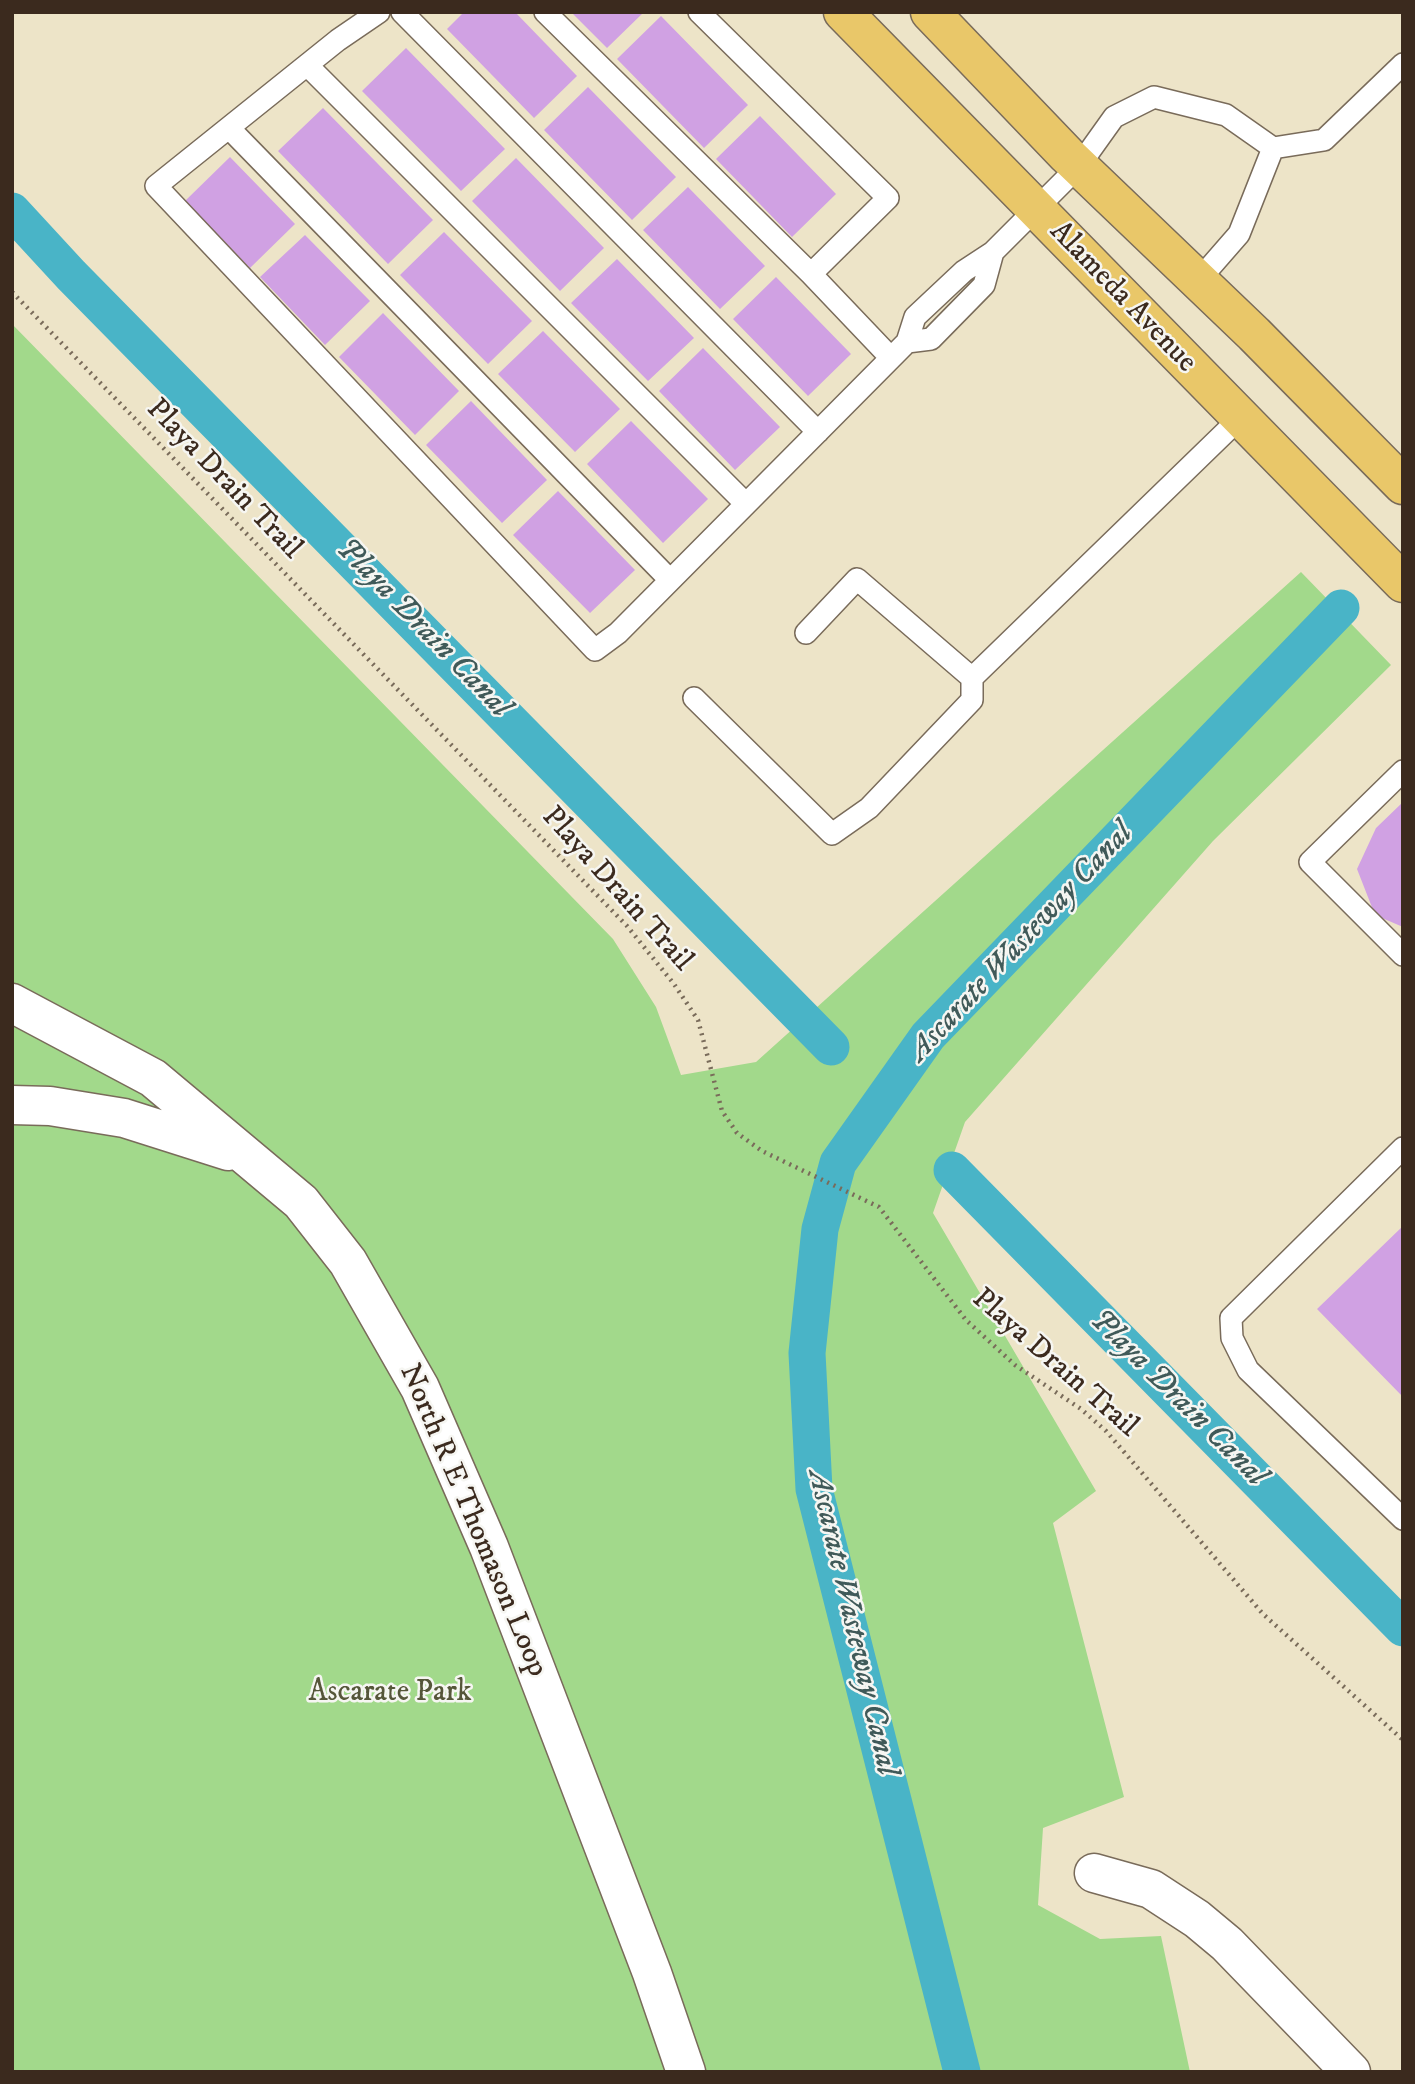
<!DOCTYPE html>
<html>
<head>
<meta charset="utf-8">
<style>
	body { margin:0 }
	#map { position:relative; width:1415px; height:2084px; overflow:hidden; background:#ede4c8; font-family:"IM FELL DW Pica",serif }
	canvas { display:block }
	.frame { position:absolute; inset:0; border:14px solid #3b2a1e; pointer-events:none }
</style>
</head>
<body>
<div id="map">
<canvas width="1415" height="2084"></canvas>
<div class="frame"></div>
</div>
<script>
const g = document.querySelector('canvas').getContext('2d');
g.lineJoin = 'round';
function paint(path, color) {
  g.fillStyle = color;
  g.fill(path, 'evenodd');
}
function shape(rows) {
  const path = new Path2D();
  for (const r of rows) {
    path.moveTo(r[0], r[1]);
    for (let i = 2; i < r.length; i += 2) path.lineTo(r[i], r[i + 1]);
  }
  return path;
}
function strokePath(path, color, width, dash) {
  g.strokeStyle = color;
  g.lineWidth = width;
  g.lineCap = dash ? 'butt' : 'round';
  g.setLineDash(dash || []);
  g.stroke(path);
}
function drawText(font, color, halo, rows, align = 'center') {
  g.font = font + ' "IM FELL DW Pica",serif';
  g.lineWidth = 5;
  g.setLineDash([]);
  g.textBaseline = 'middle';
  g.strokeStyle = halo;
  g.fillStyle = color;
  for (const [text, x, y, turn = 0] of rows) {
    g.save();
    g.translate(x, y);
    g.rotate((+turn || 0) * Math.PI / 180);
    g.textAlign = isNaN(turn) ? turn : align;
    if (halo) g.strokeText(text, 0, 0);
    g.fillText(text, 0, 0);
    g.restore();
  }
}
const green = shape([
	[12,324,613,939,656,1007,681,1075,756,1062,1301,572,1391,665,1213,841,965,1122,933,1213,1096,1491,1053,1523,1124,1797,1043,1828,1038,1905,1100,1939,1161,1936,1190,2072,12,2072]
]);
const canal = shape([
	[12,211,71,275,831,1047],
	[952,1170,1403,1628],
	[962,2072,814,1489,807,1353,820,1229,838,1163,928,1036,1341,608]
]);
const building = shape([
	[464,12,515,12,577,76,534,118,447,29],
	[571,12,644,12,607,48],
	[661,16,748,105,704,148,617,59],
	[406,48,505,149,461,191,362,91],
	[588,87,676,177,632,220,544,130],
	[323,108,433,220,388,264,278,151],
	[760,116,836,194,792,237,716,159],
	[230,157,295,224,250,268,185,201],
	[516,158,604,248,560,291,472,201],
	[688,187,765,266,720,309,643,230],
	[444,232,532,321,488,364,400,275],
	[305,235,370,301,325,345,260,277],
	[617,259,694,338,648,381,571,303],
	[776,277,851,354,808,396,733,319],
	[383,313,459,391,415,435,339,357],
	[543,331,620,409,575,452,498,374],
	[703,348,780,427,735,470,659,391],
	[471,401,547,480,502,523,426,445],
	[631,421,708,499,663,543,587,464],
	[558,491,635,570,590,613,513,535],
	[1403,802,1403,927,1375,915,1357,869,1376,828],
	[1403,1226,1403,1397,1317,1309]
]);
const path = shape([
	[12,292,627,926,674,984,698,1020,722,1111,737,1133,762,1151,879,1207,966,1320,1015,1365,1081,1409,1106,1431,1263,1614,1403,1740]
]);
const lane = shape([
	[379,12,338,40,156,186,595,650,618,633,907,342,915,317,964,271,993,252,984,285,931,339,907,342],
	[402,12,818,432],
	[545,12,811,274],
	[699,12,888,198,811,274,891,358],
	[307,65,746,504],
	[229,128,670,580],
	[993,252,1079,166,1114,117,1154,97,1226,115,1273,148,1324,140,1403,64],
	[1198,281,1239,234,1273,148],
	[806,633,857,579,972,678,1240,418],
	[694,698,832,834,869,808,972,700,972,678],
	[1403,771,1310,862,1403,955],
	[1403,1148,1231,1318,1232,1338,1248,1370,1403,1519]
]);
const street = shape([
	[12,1003,153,1078,301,1202,348,1262,420,1388,489,1547,652,1973,686,2072],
	[12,1105,50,1106,124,1118,228,1151],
	[1094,1873,1151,1889,1197,1919,1227,1944,1351,2072]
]);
const primary = shape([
	[843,12,1403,583],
	[930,12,1067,155,1254,334,1403,485]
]);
const streetNames = [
	["Alameda Avenue",1122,298,46],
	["Playa Drain Trail",223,480,46],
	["Playa Drain Trail",616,890,48],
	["Playa Drain Trail",1054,1364,41],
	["North R E Thomason Loop",472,1521,67]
];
const parkNames = [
	["Ascarate Park",390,1694]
];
const waterNames = [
	["Playa Drain Canal",422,629,46],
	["Ascarate Wasteway Canal",1022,943,-47],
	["Playa Drain Canal",1177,1399,45],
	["Ascarate Wasteway Canal",851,1623,77]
];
paint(green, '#a2d98b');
strokePath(canal, '#49b4c7', 37);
paint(building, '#d0a1e3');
strokePath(lane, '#796b5a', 24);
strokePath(street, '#796b5a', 41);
strokePath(primary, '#796b5a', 41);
strokePath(path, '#796b5a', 4.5, [2, 5]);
strokePath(lane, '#fff', 21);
strokePath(street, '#fff', 38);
strokePath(primary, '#e9c769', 38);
drawText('30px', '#3b2a1e', '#f6f6f2', streetNames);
drawText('30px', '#555639', '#f6f6f2', parkNames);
drawText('italic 32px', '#405a59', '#f6f6f2', waterNames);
</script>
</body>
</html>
